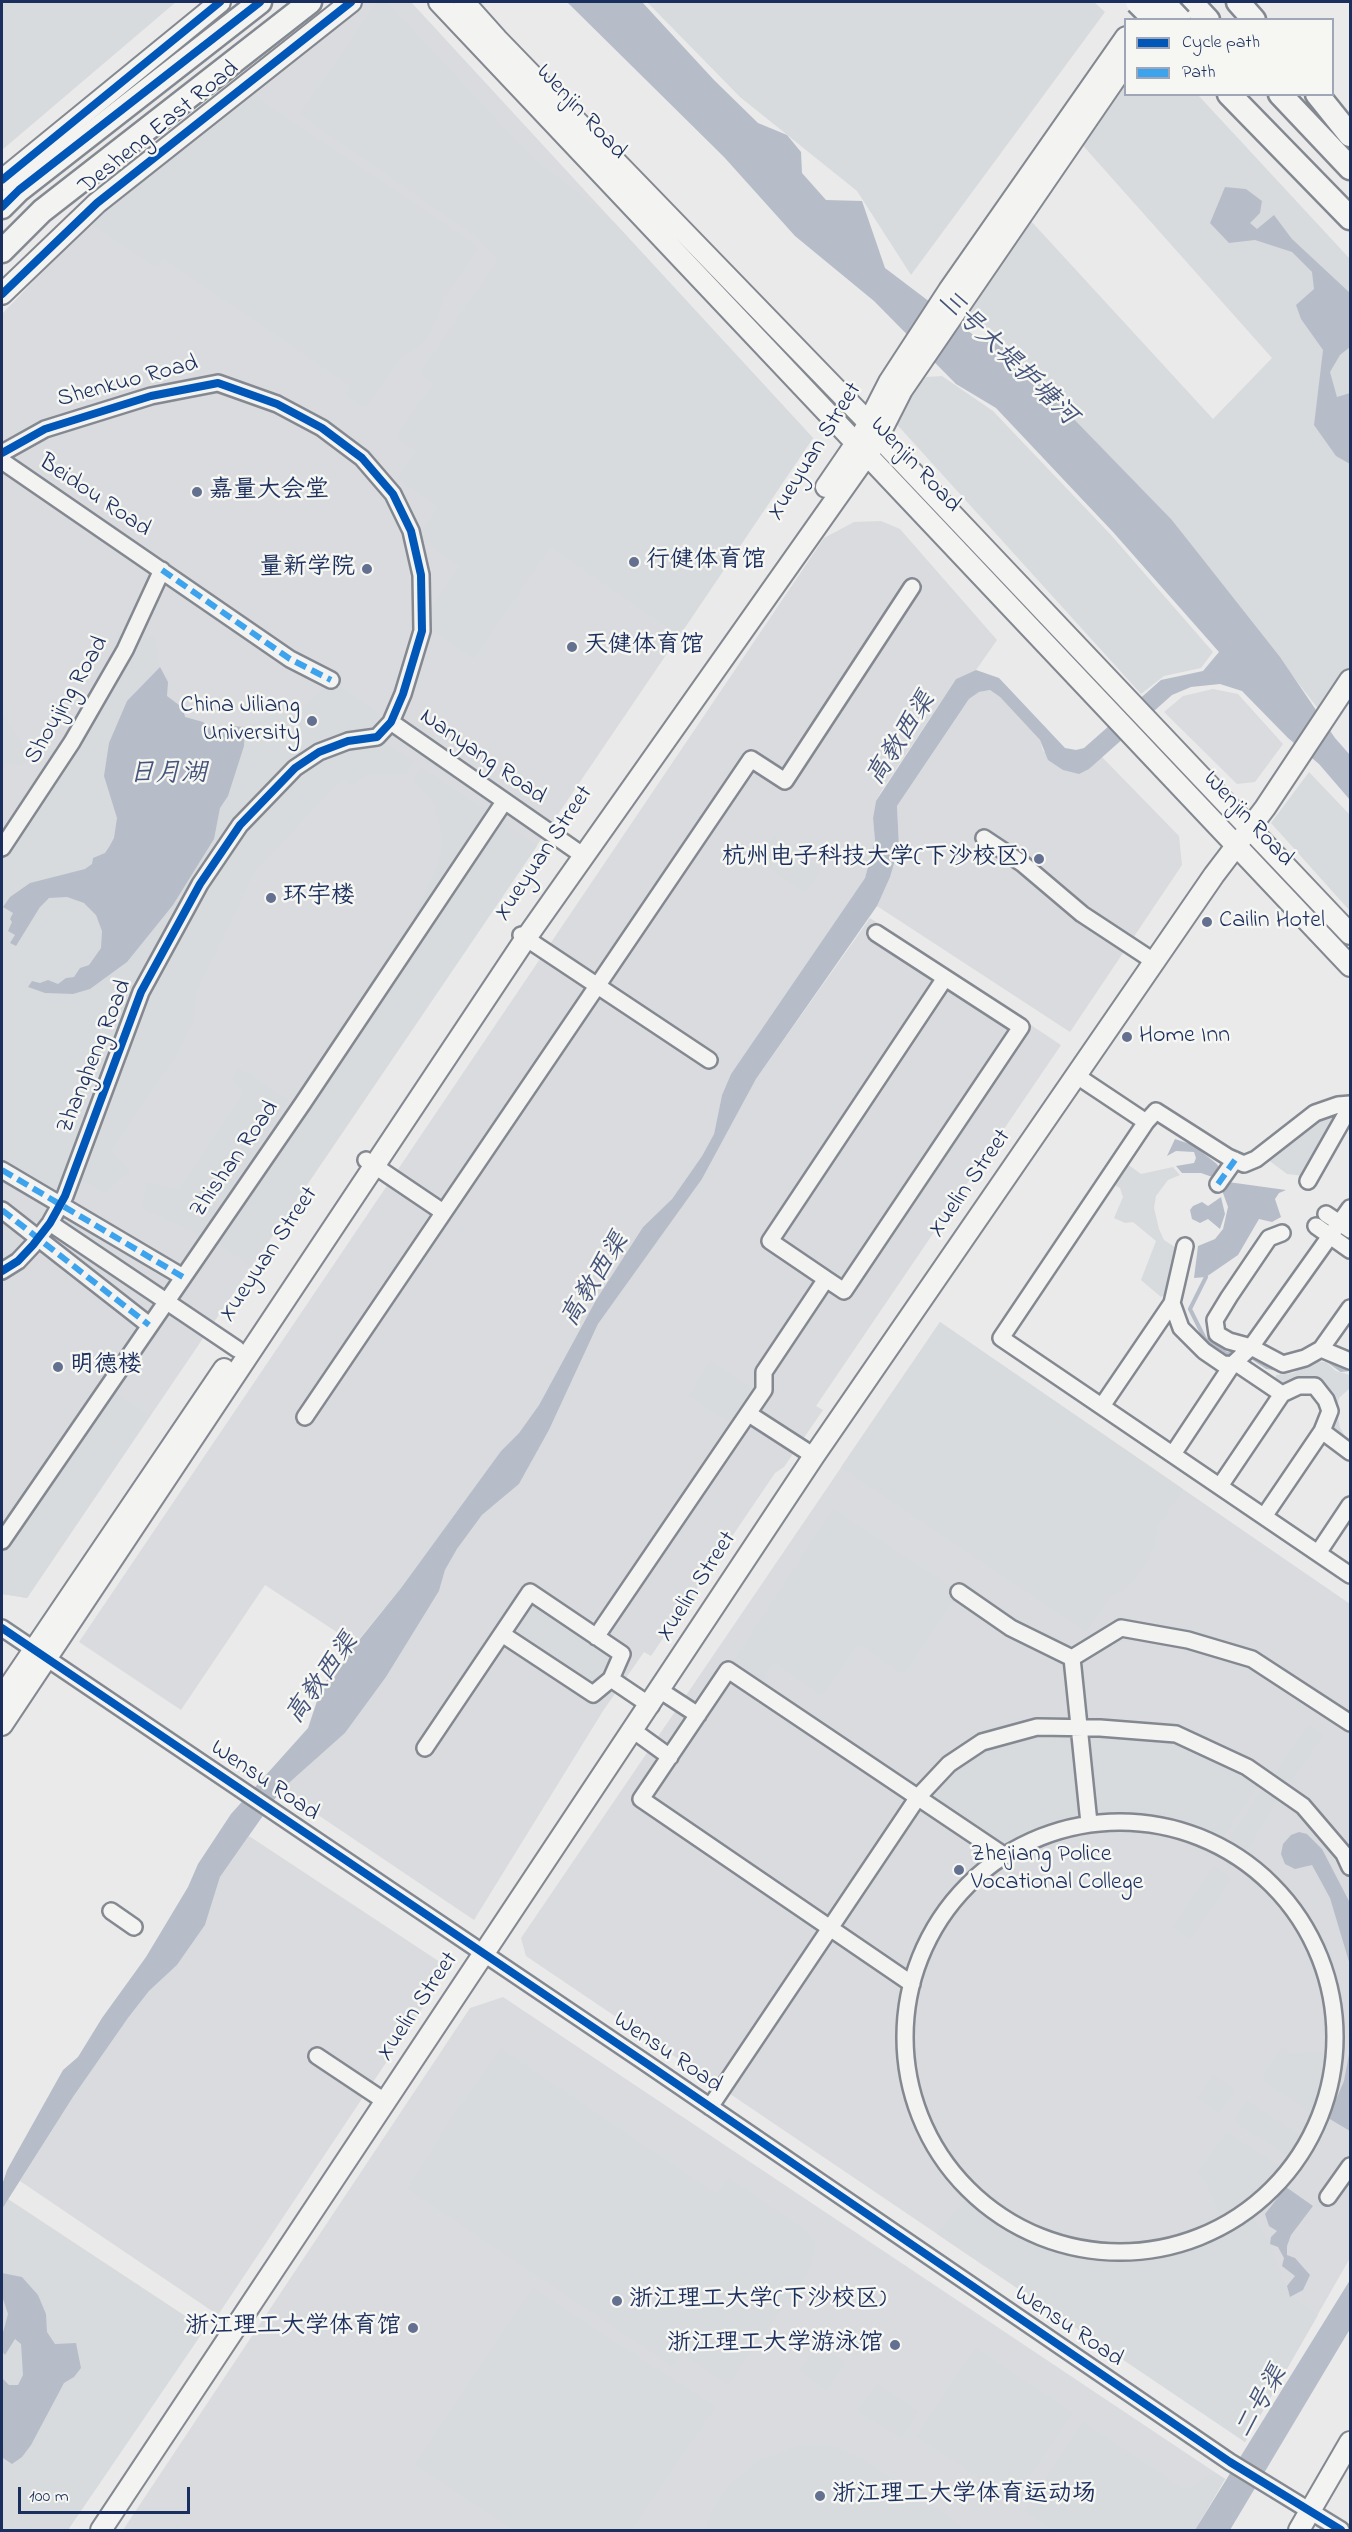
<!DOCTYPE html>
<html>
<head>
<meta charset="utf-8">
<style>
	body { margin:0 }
	#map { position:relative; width:1352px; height:2532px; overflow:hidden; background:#e9eae9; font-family:"Indie Flower",sans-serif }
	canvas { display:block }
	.frame { position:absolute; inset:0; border:3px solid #1b2f5e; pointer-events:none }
	.legend { position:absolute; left:1124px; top:18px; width:210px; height:78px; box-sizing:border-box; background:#f6f6f2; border:2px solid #9ea6b7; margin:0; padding:8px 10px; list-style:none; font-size:18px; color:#1b2f5e }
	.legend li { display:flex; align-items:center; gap:12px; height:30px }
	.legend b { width:30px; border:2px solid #9ea6b7 }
	.scale { position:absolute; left:18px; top:2487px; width:172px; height:27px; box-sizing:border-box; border:3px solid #1b2f5e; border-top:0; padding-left:8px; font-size:18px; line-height:21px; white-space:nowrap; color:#1b2f5e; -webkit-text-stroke:4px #f6f6f2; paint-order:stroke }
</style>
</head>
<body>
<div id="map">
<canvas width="1352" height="2532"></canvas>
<div class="frame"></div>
<ul class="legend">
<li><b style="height:8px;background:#0057b8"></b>Cycle path</li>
<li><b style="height:8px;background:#3da3ed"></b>Path</li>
</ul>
<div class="scale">100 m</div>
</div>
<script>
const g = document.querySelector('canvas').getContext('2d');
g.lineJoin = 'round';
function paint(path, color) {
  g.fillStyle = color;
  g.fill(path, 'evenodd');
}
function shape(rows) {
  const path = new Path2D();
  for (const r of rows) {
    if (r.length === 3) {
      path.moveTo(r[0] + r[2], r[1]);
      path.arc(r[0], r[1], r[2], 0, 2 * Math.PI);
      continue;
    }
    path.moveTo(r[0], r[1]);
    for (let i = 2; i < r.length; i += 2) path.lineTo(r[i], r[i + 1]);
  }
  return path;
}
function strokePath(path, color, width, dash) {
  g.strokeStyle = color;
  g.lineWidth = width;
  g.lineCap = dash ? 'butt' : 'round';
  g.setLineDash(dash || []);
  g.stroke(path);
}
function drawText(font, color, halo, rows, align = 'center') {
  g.font = font + ' "Indie Flower","LXGW WenKai TC",sans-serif';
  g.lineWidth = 5;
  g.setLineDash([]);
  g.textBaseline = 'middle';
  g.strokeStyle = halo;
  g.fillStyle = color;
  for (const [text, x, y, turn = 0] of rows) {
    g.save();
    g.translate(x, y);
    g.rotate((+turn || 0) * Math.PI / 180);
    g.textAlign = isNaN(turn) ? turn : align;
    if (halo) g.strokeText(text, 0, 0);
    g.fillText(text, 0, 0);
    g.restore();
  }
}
const built = shape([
	[363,2,411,2,813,438,27,1598,2,1594,2,314,73,240,89,218],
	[881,521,900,529,997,640,976,670,956,679,882,790,876,801,873,818,875,841,865,878,731,1074,722,1095,714,1134,702,1156,672,1199,643,1227,596,1300,539,1405,519,1433,501,1451,401,1588,355,1644,265,1585,181,1710,79,1642,824,538,854,522],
	[1213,689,1238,694,1283,744,1255,782,1237,784,1164,712,1183,696],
	[990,690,1000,697,1040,740,1043,751,1089,769,1101,756,1179,836,1182,865,1070,1032,877,906,899,846,897,806,969,699,979,692],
	[870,918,1061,1045,816,1406,823,1410,784,1467,775,1473,651,1656,644,1652,603,1711,474,1920,281,1790,345,1733,386,1677,439,1591,445,1570,457,1549,482,1515,519,1484,549,1430,598,1324,702,1179,756,1079],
	[940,1322,1350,1604,1350,2258,1245,2442,526,1956,521,1938],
	[249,1836,449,1968,218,2315,20,2181,73,2097,128,2018,149,1991,177,1965,205,1925,220,1877],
	[503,1997,1225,2479,1195,2530,123,2530,470,2008]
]);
const green = shape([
	[2,2,176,2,2,150],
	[378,2,386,2,530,156,614,222,813,438,680,635,550,547,474,658,422,622,460,566,418,537,439,507,398,478,416,451,396,437,434,383,420,374,498,259,477,237,300,114],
	[647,2,1094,2,1105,12,911,275,857,191,740,97],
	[1125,48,1126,94,1198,95,1350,259,1350,682,1326,719,1172,520,957,301,1019,208,1213,419,1272,358,1070,131],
	[249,92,478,247,443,299,438,316,428,335,415,349,399,359,366,407,346,394,351,386,163,258,156,267,94,225,89,218],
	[942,376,993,411,1111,535,1213,652,1201,668,1164,676,1141,694,892,419,908,396,926,377],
	[131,636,155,637,160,667,157,711,213,749,245,727,291,705,296,713,324,690,331,680,379,714,366,739,388,746,414,761,405,775,375,773,361,778,352,786,342,778,254,872,196,993,194,1019,179,1051,110,1151,130,1170,105,1192,72,1176,65,1196,2,1163,2,848],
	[2,713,19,739,27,765,2,764],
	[421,767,487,811,410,928,438,865,441,851,441,833,434,803,414,780],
	[1309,772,1350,815,1350,911,1271,823],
	[501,822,537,846,252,1266,218,1244],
	[774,837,821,869,805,892,758,860],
	[238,1069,250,1074,288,1100,199,1235,142,1208,147,1182,179,1190,244,1092,232,1078],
	[1344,1110,1305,1176,1287,1174,1267,1159,1315,1119],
	[1126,1163,1141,1174,1173,1167,1180,1175,1168,1180,1156,1196,1154,1208,1159,1229,1164,1240,1181,1251,1171,1292,1161,1297,1141,1280,1156,1241,1133,1222,1125,1223,1114,1218,1123,1197,1120,1188,1111,1183],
	[2,1220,33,1245,2,1271],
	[940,1322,1183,1489,1157,1527,1155,1542,1149,1558,1135,1578,1120,1592,1111,1596,1086,1631,841,1467],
	[711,1361,754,1389,731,1423,689,1395],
	[1313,1361,1326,1362,1336,1371,1350,1375,1350,1388,1339,1398,1337,1412,1340,1428,1349,1442,1321,1420,1325,1409,1317,1393,1282,1389,1275,1382,1276,1375,1293,1373],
	[114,1392,150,1416,27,1598,2,1594,2,1556],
	[834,1509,959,1592,903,1674,858,1643,822,1695,774,1662,762,1680,733,1662],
	[537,1606,605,1650,609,1659,594,1681,585,1681,517,1637,513,1625,525,1608],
	[1309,1725,1323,1735,1288,1786,1274,1776],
	[1037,1727,1176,1734,1263,1777,1217,1845,1207,1838,1149,1822,1089,1823,1031,1840,1005,1856,918,1797,982,1742],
	[1261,1791,1277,1801,1246,1851,1229,1840],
	[1214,1866,1231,1878,1190,1939,1173,1927],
	[1282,2047,1289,2053,1329,2052,1323,2093,1314,2115,1262,2080],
	[501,2049,717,2194,728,2178,809,2233,816,2246,810,2268,728,2384,682,2353,673,2366,408,2189,448,2124],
	[1213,2075,1235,2090,1219,2113,1197,2098],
	[1247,2101,1302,2137,1289,2157,1234,2121],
	[1227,2133,1280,2167,1246,2201,1219,2212,1206,2181,1197,2173],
	[971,2194,1020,2229,1077,2249,1137,2253,1195,2240,1249,2211,1270,2244,1290,2297,1318,2315,1245,2442,937,2234],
	[2,2195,205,2329,68,2530,2,2530],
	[533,2288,715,2407,631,2530,513,2530,415,2464],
	[819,2345,845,2362,826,2390,799,2370],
	[976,2348,1072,2413,1012,2501,916,2436],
	[877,2384,918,2411,901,2438,858,2410],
	[1083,2422,1186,2490,1214,2472,1225,2479,1195,2530,1054,2530,1025,2511],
	[799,2445,830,2445,861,2458,955,2521,965,2530,705,2530,714,2509,732,2482,763,2459]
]);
const water = shape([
	[567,2,642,2,714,80,758,123,787,135,801,152,802,173,826,200,862,201,885,268,980,340,998,341,1172,520,1280,657,1335,738,1350,755,1350,800,1319,764,1288,738,1242,691,1220,684,1191,687,1172,695,1089,769,1079,774,1063,770,1048,760,1040,740,1000,697,990,690,979,692,969,699,897,806,899,846,890,877,877,906,756,1079,702,1179,598,1324,549,1430,519,1484,482,1515,457,1549,445,1570,439,1591,386,1677,345,1733,281,1790,220,1877,205,1925,177,1965,149,1991,128,2018,73,2097,2,2209,2,2185,7,2170,63,2070,78,2057,102,2018,146,1957,188,1887,198,1864,231,1814,308,1728,322,1686,401,1588,501,1451,519,1433,539,1405,596,1300,643,1227,672,1199,702,1156,714,1134,722,1095,731,1074,865,878,875,841,873,818,876,801,956,679,976,670,999,678,1065,748,1076,750,1084,748,1161,680,1203,671,1219,652,1113,532,996,408,956,384,874,301,795,236,724,157],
	[1225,187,1246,189,1262,201,1260,213,1250,223,1257,229,1274,215,1292,239,1350,293,1350,347,1340,355,1330,372,1337,397,1350,393,1350,464,1336,456,1314,425,1323,350,1301,319,1296,305,1314,289,1312,272,1292,252,1255,240,1229,243,1210,223],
	[160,667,168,682,167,696,183,708,185,717,203,722,213,730,219,726,220,731,231,729,231,726,245,727,244,746,228,796,220,808,214,839,173,905,127,962,90,989,73,994,45,993,28,987,32,981,40,983,48,980,58,984,66,978,74,977,80,968,89,965,101,948,102,931,96,915,84,903,67,897,49,898,40,907,16,946,10,943,15,935,8,931,12,922,10,919,13,913,3,907,10,897,30,883,85,869,92,864,93,858,105,853,109,847,114,838,117,818,104,776,109,743,127,701],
	[1175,1139,1193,1145,1217,1164,1228,1182,1286,1190,1279,1193,1275,1199,1281,1217,1272,1222,1259,1219,1238,1255,1206,1277,1194,1278,1198,1246,1215,1239,1223,1229,1228,1207,1218,1179,1201,1173,1182,1173,1176,1166,1194,1163,1196,1158,1194,1152,1176,1151,1167,1156],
	[1221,1197,1225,1214,1220,1229,1208,1219,1200,1223,1192,1219,1190,1210,1193,1206,1202,1202,1208,1206],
	[1299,1832,1307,1834,1322,1849,1350,1903,1350,1965,1330,1898,1312,1865,1295,1869,1285,1864,1281,1854,1283,1844,1291,1835],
	[1350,2049,1350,2131,1328,2118,1344,2081],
	[1286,2187,1313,2206,1291,2235,1287,2246,1287,2255,1295,2258,1310,2275,1303,2290,1290,2297,1287,2286,1295,2276,1282,2266,1284,2258,1278,2247,1270,2244,1271,2237,1277,2231,1269,2226,1265,2214],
	[2,2273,22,2277,38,2295,46,2314,47,2332,55,2344,76,2343,81,2368,74,2377,64,2383,31,2445,22,2457,12,2464,3,2458,2,2453,2,2378,9,2385,18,2385,23,2375,21,2344,15,2339,5,2355,2,2351,2,2336,8,2314,2,2296],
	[1350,2280,1350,2329,1230,2530,1195,2530]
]);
const stream = shape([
	[1206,1277,1190,1309,1205,1339,1227,1354,1238,1351],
	[1247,1354,1267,1367,1288,1371,1295,1367],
	[1323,1357,1341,1370,1350,1369]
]);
const minor = shape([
	[2,453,45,429,151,396,218,383,277,404,322,428,362,458,393,494,411,531,421,575,422,631,403,694,391,722,377,737,348,741,319,752,295,768,240,825,200,884,141,992,65,1196,50,1223,33,1245,18,1261,2,1271],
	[2,461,290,659,331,680],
	[391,722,578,852],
	[984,838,1023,864,1082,914,1155,962],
	[2,848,72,742,125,650,162,570],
	[521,935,709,1060],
	[1077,1076,1146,1122,1156,1111,1228,1157,1244,1164,1256,1159,1315,1113,1338,1105,1350,1104],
	[1146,1122,1001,1338,1350,1575],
	[366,1160,443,1212],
	[2,1170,183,1277],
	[1308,1181,1350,1107],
	[1218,1184,1235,1160],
	[2,1210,149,1325],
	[1326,1214,1350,1230],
	[50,1223,237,1349],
	[1316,1226,1350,1250],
	[1282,1233,1269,1238,1229,1297,1215,1320,1217,1334,1229,1341,1251,1347,1283,1364,1305,1358,1321,1349,1350,1361],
	[1185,1246,1172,1303,1181,1328,1204,1351,1223,1364,1239,1365,1282,1394],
	[826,1279,770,1241,945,978],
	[1321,1349,1350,1308],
	[1102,1406,1172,1303],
	[749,1414,814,1456],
	[305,1417,751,759,785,781,912,587],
	[1173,1454,1232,1365,1251,1347,1350,1208],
	[1220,1486,1282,1394,1299,1386,1315,1386,1326,1400,1330,1411,1322,1431],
	[1265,1515,1322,1431,1350,1452],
	[2,1541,303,1103,504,802],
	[1318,1553,1350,1505],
	[959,1592,1011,1628,1072,1658,1121,1628,1188,1640,1252,1659,1350,1723],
	[2,1628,646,2063,1230,2462,1341,2530],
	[502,1634,593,1694,611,1679,651,1706],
	[596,1637,764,1390,764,1372,826,1279,844,1291,1021,1027,876,933],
	[1072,1658,1089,1823],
	[661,1691,698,1715],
	[634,1731,670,1757],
	[425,1748,530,1592,622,1654,611,1679],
	[1120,2037,215],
	[111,1911,134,1927],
	[912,1984,641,1799,728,1670,1005,1856],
	[317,2056,386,2102],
	[710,2107,918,1797,949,1764,982,1742,1037,1727,1100,1728,1176,1734,1247,1767,1303,1806,1344,1854,1350,1867],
	[1328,2197,1350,2166]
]);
const major = shape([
	[439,2,1350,966],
	[464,2,497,39,868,422,878,436,1350,934],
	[2,180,220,2],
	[2,294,97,203,351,2],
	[826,487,863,433,889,382,949,290,1126,37],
	[2,1697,224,1369],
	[2,1725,526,938,874,445,902,390,1126,63],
	[101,2530,814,1456,1214,875,1265,808,1350,680],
	[1299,2530,1350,2442]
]);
const highway = shape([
	[1191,2,1208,20],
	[1238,2,1254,20],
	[1229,94,1350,218],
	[1280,94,1350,168],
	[1317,94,1350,135],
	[2,207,19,190,260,2],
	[2,251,42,211,310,2]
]);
const highwayBridge = shape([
	[1137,2,1155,20],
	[1163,2,1180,20]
]);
const quiet = shape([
	[162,570,290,659,331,680],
	[2,1170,183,1277],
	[1218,1184,1235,1160],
	[2,1210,149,1325]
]);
const cycleway = shape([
	[2,180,220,2],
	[2,207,19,190,260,2],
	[2,294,97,203,351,2],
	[2,453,45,429,151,396,218,383,277,404,322,428,362,458,393,494,411,531,421,575,422,631,403,694,391,722,377,737,348,741,319,752,295,768,240,825,200,884,141,992,65,1196,50,1223,33,1245,18,1261,2,1271],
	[2,1628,646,2063,1230,2462,1341,2530]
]);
const markers = [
	[197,492,6,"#63708f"],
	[634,562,6,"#63708f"],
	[367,569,6,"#63708f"],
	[572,647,6,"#63708f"],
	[312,721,6,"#63708f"],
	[1039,859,6,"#63708f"],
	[271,898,6,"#63708f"],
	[1207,922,6,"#63708f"],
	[1127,1037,6,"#63708f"],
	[58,1367,6,"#63708f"],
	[959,1870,6,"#63708f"],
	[617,2301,6,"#63708f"],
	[413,2328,6,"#63708f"],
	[895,2345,6,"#63708f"],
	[820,2496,6,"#63708f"]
];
const streetNames = [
	["Wenjin Road",580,113,47],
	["Desheng East Road",160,129,-39],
	["Shenkuo Road",128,383,-15],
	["Xueyuan Street",816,452,-58],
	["Wenjin Road",914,466,47],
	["Beidou Road",94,497,34],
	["Shoujing Road",68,701,-60],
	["Nanyang Road",482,758,35],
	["Wenjin Road",1247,820,47],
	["Xueyuan Street",545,854,-56],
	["Zhangheng Road",96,1057,-68],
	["Zhishan Road",236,1160,-55],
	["Xuelin Street",971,1184,-55],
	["Xueyuan Street",270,1255,-56],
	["Xuelin Street",698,1587,-57],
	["Wensu Road",264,1782,34],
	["Xuelin Street",419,2007,-56],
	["Wensu Road",667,2054,34],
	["Wensu Road",1068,2328,34]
];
const poiNames = [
	["嘉量大会堂",209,492],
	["行健体育馆",646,562],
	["量新学院",355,569,"right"],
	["天健体育馆",584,647],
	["China Jiliang",300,707,"right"],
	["University",300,735,"right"],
	["杭州电子科技大学(下沙校区)",1027,859,"right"],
	["环宇楼",283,898],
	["Cailin Hotel",1219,922],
	["Home Inn",1139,1037],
	["明德楼",70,1367],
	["Zhejiang Police",971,1856],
	["Vocational College",971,1884],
	["浙江理工大学(下沙校区)",629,2301],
	["浙江理工大学体育馆",401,2328,"right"],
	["浙江理工大学游泳馆",883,2345,"right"],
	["浙江理工大学体育运动场",832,2496]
];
const waterNames = [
	["三号大堤护塘河",1006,359,44],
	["高教西渠",903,740,-57],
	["日月湖",168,776],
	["高教西渠",597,1281,-58],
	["高教西渠",324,1680,-54],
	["二号渠",1263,2403,-60]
];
paint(built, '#d9dbde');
paint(green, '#d8dbde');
paint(water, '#b7bdc8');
strokePath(stream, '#b7bdc8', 4);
strokePath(minor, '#848890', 20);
strokePath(major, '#848890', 24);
strokePath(highway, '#848890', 27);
strokePath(minor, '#f3f3f2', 15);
strokePath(major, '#f3f3f2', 20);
strokePath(highway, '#f3f3f2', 22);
strokePath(highwayBridge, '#848890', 27, []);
strokePath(highwayBridge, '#f3f3f2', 22);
strokePath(quiet, '#3da3ed', 6, [12, 6]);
strokePath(cycleway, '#0057b8', 8);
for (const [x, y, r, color] of markers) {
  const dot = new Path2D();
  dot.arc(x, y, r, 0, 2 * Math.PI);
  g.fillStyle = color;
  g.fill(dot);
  strokePath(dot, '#f6f6f2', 2);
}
drawText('24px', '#1b2f5e', '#f6f6f2', streetNames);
drawText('24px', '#1b2f5e', '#f6f6f2', poiNames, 'left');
drawText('italic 26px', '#44547a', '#f6f6f2', waterNames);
</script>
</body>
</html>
